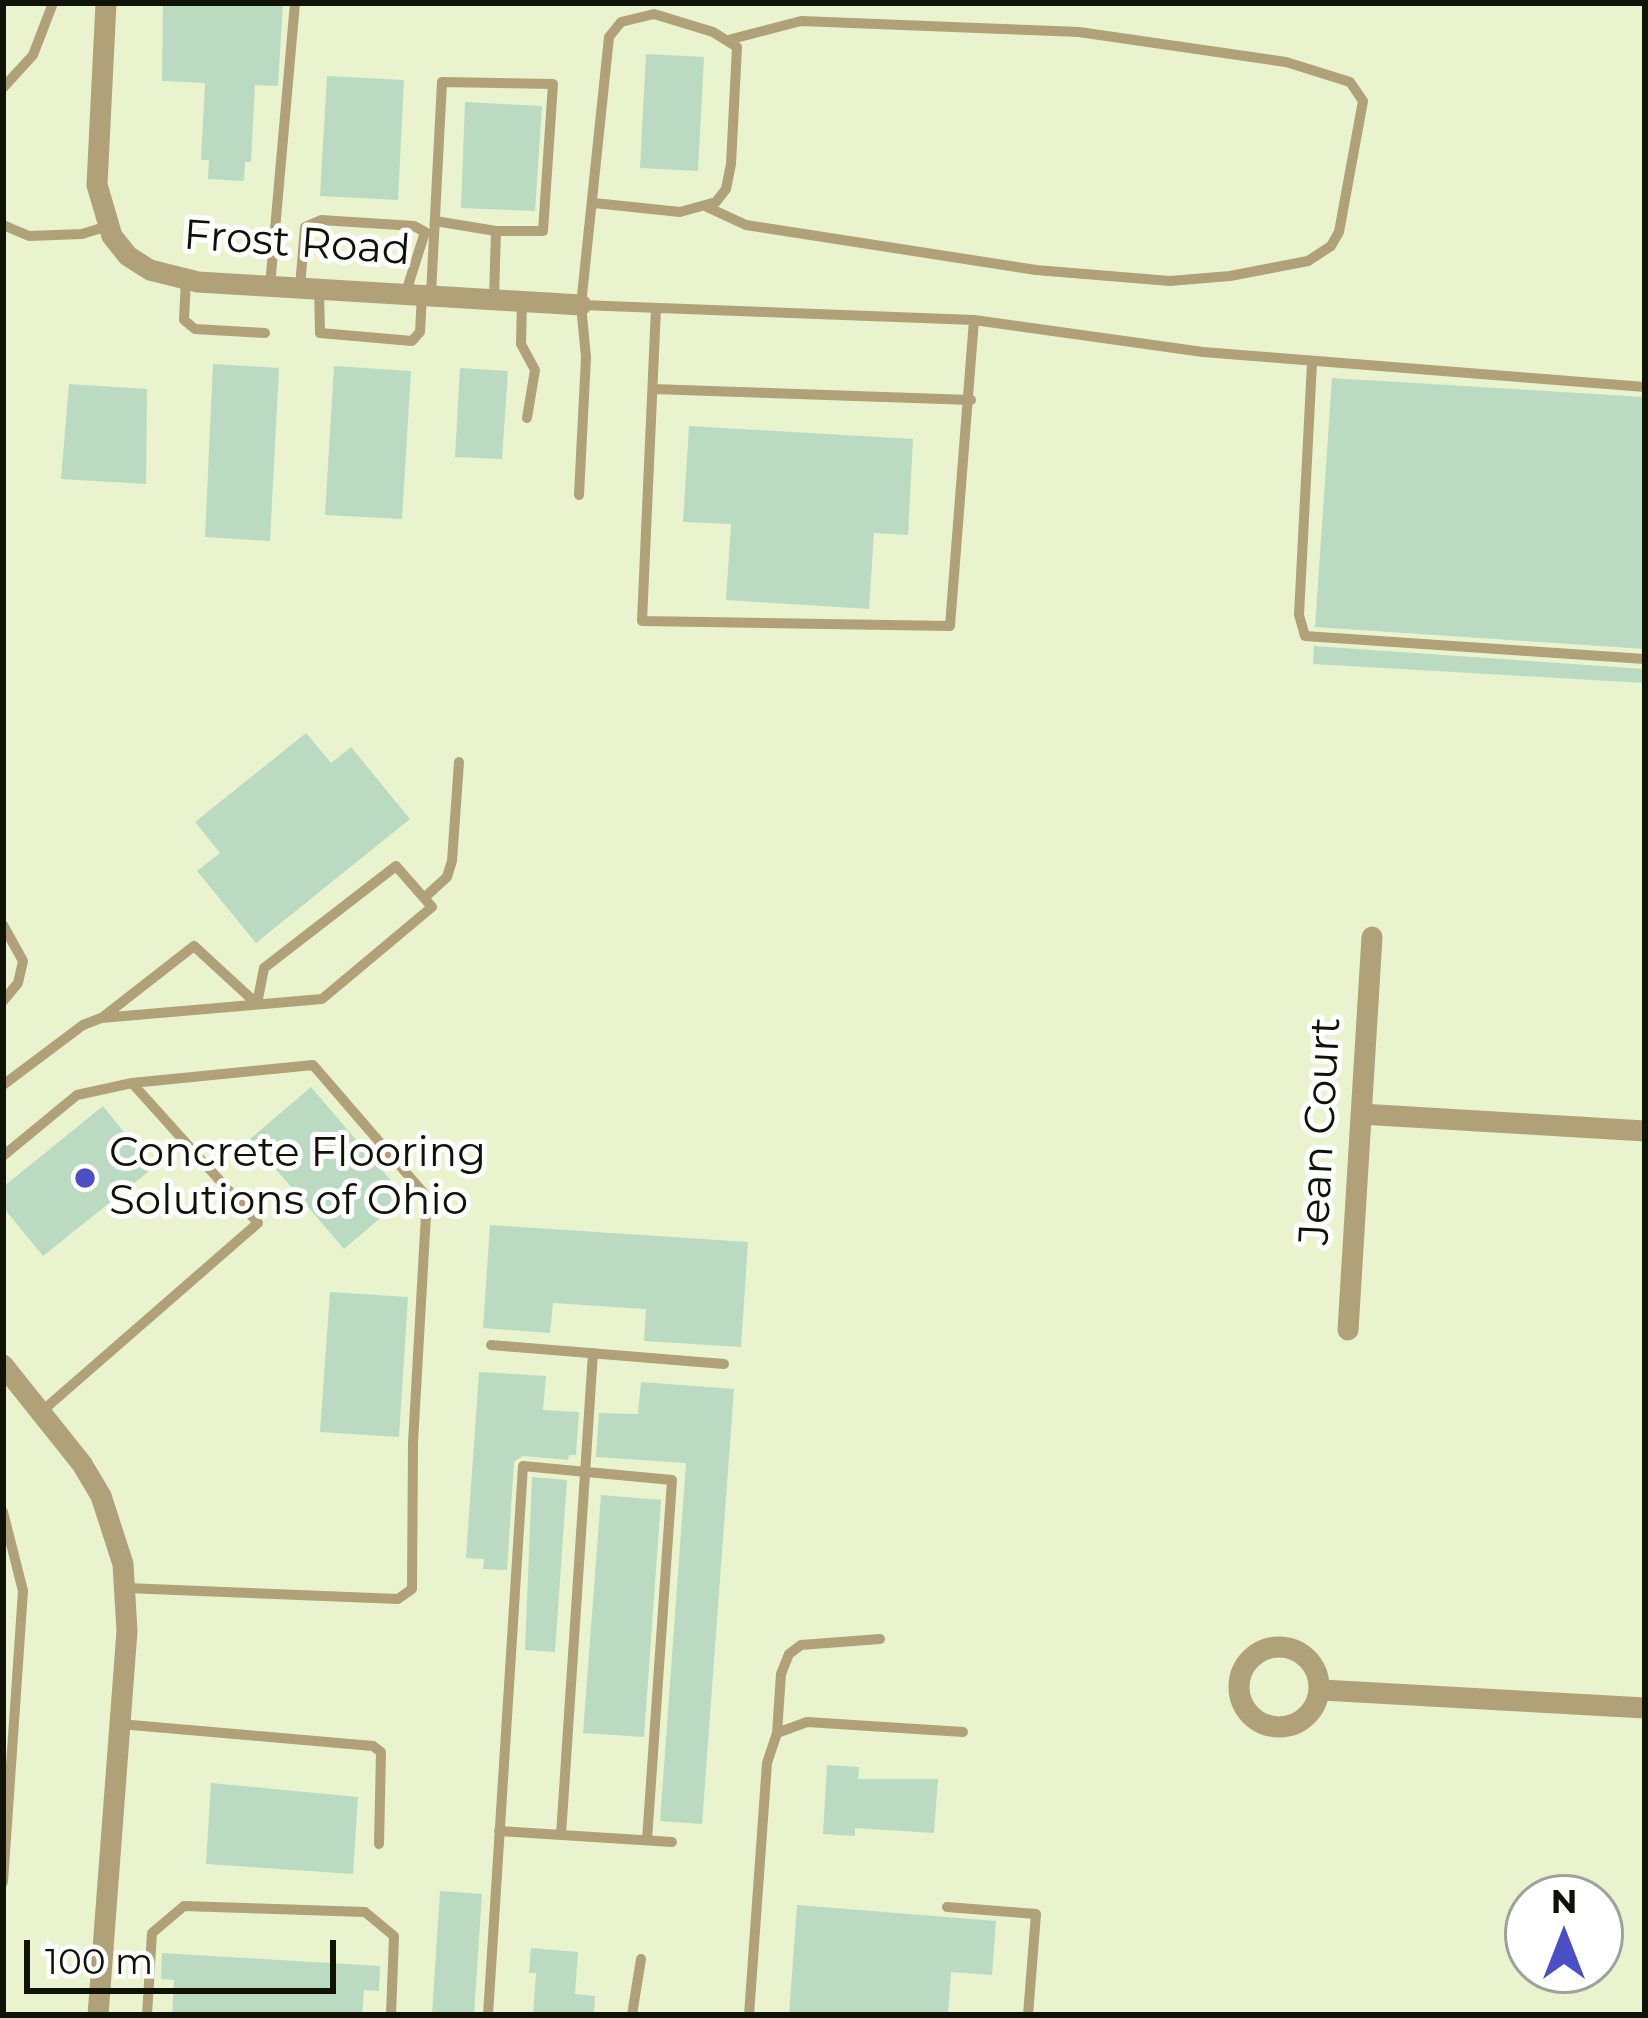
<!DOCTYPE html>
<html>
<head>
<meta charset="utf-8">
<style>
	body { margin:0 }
	#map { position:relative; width:1648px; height:2018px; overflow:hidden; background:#e9f4cf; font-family:Montserrat,sans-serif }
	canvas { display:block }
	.frame { position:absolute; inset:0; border:6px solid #0f1306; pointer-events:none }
	.north { position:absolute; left:1504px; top:1874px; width:120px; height:120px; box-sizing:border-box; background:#fff; border:3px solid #9fa19b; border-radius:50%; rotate:0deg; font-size:33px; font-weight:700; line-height:48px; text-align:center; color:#0f1306 }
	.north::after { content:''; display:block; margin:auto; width:42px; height:54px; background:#4b4fc5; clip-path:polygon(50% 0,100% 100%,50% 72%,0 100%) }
	.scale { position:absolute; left:24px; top:1940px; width:312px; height:54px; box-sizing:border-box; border:6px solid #0f1306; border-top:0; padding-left:15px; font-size:36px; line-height:42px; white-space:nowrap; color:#0f1306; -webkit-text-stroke:9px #fff; paint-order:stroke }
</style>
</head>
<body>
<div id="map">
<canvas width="1648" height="2018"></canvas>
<div class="frame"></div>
<div class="north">N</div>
<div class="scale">100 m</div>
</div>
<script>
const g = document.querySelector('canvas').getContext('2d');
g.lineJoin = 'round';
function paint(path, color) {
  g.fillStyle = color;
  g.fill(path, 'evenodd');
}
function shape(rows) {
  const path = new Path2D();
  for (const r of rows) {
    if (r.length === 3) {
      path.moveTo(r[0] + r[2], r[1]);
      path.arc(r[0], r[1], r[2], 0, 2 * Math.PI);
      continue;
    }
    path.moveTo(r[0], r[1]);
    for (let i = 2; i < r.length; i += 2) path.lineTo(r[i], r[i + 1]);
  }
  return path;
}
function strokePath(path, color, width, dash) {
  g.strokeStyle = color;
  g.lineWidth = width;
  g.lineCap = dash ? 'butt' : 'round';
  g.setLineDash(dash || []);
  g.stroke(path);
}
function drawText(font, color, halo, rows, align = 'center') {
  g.font = font + ' Montserrat,sans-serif';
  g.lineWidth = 10;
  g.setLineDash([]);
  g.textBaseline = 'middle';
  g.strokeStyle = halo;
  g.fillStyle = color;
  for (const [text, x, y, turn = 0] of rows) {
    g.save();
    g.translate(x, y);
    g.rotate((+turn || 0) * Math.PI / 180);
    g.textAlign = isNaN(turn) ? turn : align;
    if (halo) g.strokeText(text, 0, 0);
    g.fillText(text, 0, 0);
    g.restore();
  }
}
const building = shape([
	[163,3,283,3,278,86,255,85,251,162,245,162,244,181,208,179,209,160,201,160,205,83,162,81],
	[646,54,704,57,698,171,640,168],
	[327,76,404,80,398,200,320,196],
	[465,102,542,106,535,211,461,208],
	[213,364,279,368,270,541,205,537],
	[334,366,411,371,402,519,325,515],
	[460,368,508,371,502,459,455,457],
	[1332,378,1645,397,1645,649,1315,627],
	[69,384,147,389,146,484,61,479],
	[689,426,913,439,908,535,874,533,869,609,726,600,731,524,683,522],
	[1314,646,1645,669,1645,683,1313,664],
	[306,733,331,763,351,747,410,819,256,943,197,871,220,853,195,822],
	[311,1087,405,1197,344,1249,250,1139],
	[103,1106,153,1168,43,1256,3,1207,3,1187],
	[490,1225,748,1242,741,1347,644,1341,646,1309,553,1303,550,1333,483,1328],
	[330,1292,408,1297,399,1437,320,1432],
	[479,1372,546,1376,543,1410,579,1412,576,1455,569,1455,568,1460,523,1456,514,1462,507,1570,483,1569,484,1559,466,1558],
	[641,1382,734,1389,702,1824,660,1821,686,1463,596,1457,599,1413,638,1414],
	[532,1477,567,1480,555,1652,525,1650],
	[601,1495,661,1500,644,1737,583,1733],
	[827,1765,859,1767,858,1779,938,1779,934,1833,855,1828,855,1836,823,1834],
	[211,1783,358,1797,353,1874,206,1864],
	[440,1891,482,1894,474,2015,432,2015],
	[797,1905,996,1921,992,1975,951,1972,948,2015,789,2015],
	[531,1948,578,1952,575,1994,595,1996,594,2015,533,2015,536,1973,529,1973],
	[162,1953,380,1966,379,1991,364,1990,362,2015,172,2015,174,1980,161,1979]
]);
const service = shape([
	[3,88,33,55,53,3],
	[707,207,746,225,1036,270,1170,281,1230,276,1308,261,1331,246,1339,232,1363,101,1350,82,1286,62,1079,32,801,21,728,40],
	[435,221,496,231],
	[3,225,29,236,82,234,108,226],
	[186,279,184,320,195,329,265,333],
	[270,286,295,3],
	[300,287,305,227,321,220,414,226,425,232,406,292],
	[319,288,320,333,412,341,420,332,422,294],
	[431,294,442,82,553,84,543,231,496,231,494,298],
	[522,300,521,344,535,370,527,418],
	[581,305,974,320,1203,352,1645,387],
	[656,308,642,621,950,626,974,320],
	[1312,363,1299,615,1305,636,1645,659],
	[653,389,971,400],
	[579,495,586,357,581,305,609,37,621,22,654,14,713,32,737,47,731,164,726,189,716,202,680,212,594,203],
	[424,898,447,877,452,861,459,762],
	[3,925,23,961,18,983,3,1001],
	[103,1017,194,946,257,1004],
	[3,1085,83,1025,101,1018,322,999,432,907,396,866,264,968,257,1004],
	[3,1156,77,1095,132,1083,258,1223,41,1412],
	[491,1345,724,1364],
	[3,1512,23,1591,3,1882],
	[126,1588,398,1599,412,1589,413,1443,427,1197,313,1065,132,1083],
	[120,1724,373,1746,381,1752,379,1844],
	[777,1733,781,1674,789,1654,801,1645,880,1639],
	[499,1831,672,1842],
	[561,1835,593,1353],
	[947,1907,1036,1914,1028,2015],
	[147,2015,152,1933,184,1906,365,1912,394,1936,391,2015],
	[488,2015,523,1466,672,1480,647,1840],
	[632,2015,641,1959],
	[749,2015,767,1763,777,1733,807,1722,963,1732]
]);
const minor = shape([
	[106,3,97,185,112,236,128,256,150,270,198,282,581,305],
	[1361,1114,1645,1131],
	[1348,1330,1372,937],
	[3,1365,82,1464,101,1496,123,1564,127,1631,98,2015],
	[1279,1687,40],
	[1322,1690,1645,1708]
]);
const markers = [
	[85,1178,12,"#4b4fc5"]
];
const streetNames = [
	["Frost Road",297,244,4],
	["Jean Court",1321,1131,-87]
];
const poiNames = [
	["Concrete Flooring",109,1154],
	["Solutions of Ohio",109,1202]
];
paint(building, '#badbc1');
strokePath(service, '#b0a179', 10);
strokePath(minor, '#b0a179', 21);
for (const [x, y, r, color] of markers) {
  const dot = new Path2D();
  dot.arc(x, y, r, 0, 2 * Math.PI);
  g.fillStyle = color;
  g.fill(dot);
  strokePath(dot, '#fff', 4.5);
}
drawText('42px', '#0f1306', '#fff', streetNames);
drawText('42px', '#0f1306', '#fff', poiNames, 'left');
</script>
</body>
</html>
